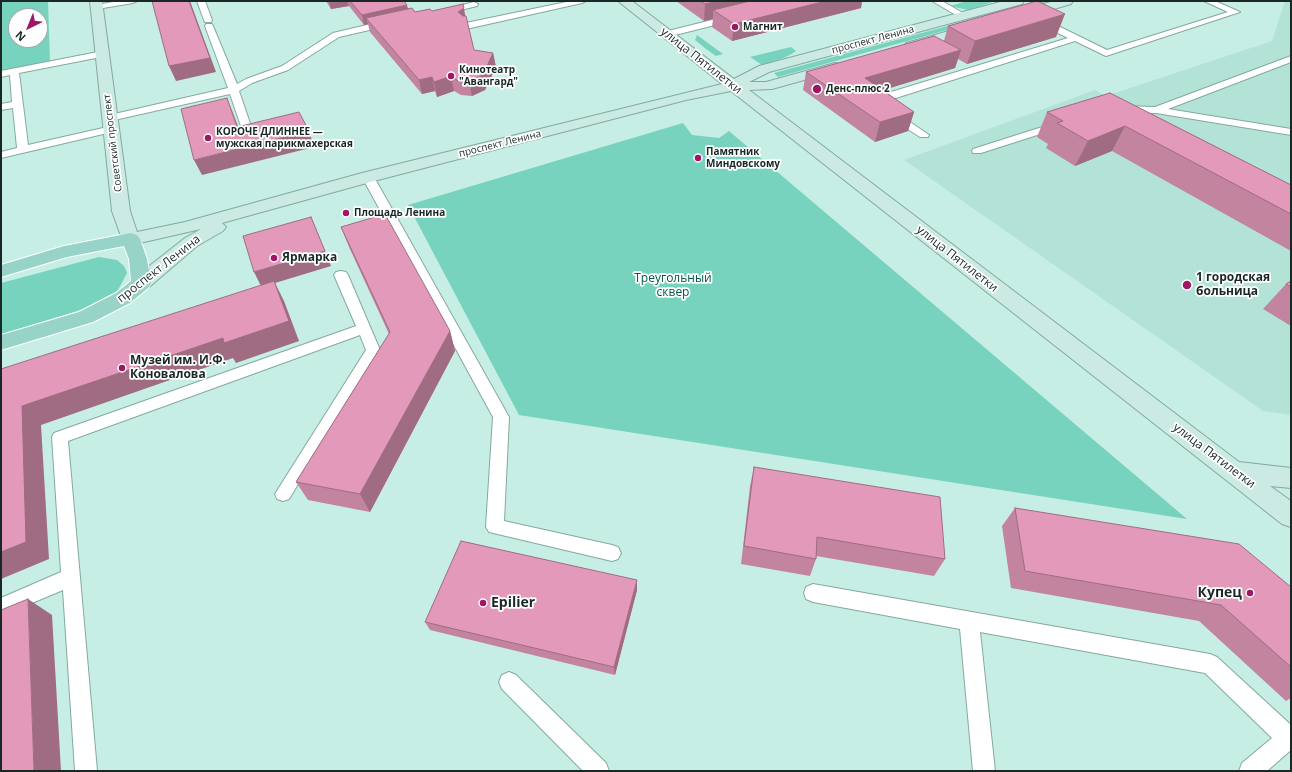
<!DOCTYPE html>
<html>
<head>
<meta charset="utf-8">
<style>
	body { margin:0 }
	#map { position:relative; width:1292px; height:772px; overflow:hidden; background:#c7eee4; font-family:"Open Sans",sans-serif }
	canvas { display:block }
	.frame { position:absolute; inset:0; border:2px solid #192824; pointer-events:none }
	.north { position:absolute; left:8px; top:8px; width:40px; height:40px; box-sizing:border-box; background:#fff; border:1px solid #a3a9a7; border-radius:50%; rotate:223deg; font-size:11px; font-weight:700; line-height:16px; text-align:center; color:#192824 }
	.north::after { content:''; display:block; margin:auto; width:14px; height:18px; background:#9e1766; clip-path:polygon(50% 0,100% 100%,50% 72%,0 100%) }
</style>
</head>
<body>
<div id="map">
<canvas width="1292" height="772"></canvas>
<div class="frame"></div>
<div class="north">N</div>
</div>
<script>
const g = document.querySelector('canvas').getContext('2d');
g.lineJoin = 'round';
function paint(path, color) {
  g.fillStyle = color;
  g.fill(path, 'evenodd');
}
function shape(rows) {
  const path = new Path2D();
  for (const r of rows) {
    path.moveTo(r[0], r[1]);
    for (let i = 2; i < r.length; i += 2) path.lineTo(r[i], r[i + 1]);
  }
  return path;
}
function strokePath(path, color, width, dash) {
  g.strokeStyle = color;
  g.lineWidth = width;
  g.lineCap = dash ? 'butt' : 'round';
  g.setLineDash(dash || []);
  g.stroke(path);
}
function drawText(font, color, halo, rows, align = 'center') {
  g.font = font + ' "Open Sans",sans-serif';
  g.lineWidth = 3.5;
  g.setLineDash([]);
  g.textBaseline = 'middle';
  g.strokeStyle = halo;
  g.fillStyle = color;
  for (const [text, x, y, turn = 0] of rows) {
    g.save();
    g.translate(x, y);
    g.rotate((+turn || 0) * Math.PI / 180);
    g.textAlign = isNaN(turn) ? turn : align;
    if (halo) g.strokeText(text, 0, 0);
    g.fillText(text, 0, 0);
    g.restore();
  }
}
const built = shape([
	[1285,1,1291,1,1291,415,1263,411,904,160,1095,90,1106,96,1272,41]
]);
const green = shape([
	[1,1,48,1,50,61,1,71],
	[16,16,40,16,40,40,16,40],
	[967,1,996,1,968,10,950,6],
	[1040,1,1051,1,778,77,774,73],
	[697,35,723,54,716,56,706,49,695,40],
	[791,47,796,51,793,53,784,58,762,65,750,57],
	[683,123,692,135,719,138,729,131,1187,519,519,415,408,205],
	[99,257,117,260,124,266,127,273,118,290,109,298,90,307,1,335,1,283]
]);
const lane = shape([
	[118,1,137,1,133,3,97,9,93,7,97,5,118,1],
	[197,1,205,1,212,20,211,22,205,22,204,20,197,1],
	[571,1,586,1,582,3,466,29,462,26,466,23,571,1],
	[932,1,942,1,968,16,967,18,961,18,932,1],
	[1204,1,1215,1,1240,12,1106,56,1075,41,877,104,869,104,867,101,868,99,1068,38,1038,23,1038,19,1044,19,1107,50,1228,12,1204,1],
	[474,2,478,4,477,6,444,14,440,11,474,2],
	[732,15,735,16,735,20,667,37,663,34,664,32,732,15],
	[388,20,391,21,391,25,339,37,288,70,252,83,239,91,253,132,261,132,262,134,261,136,249,139,245,138,230,94,110,121,105,118,110,115,228,88,205,26,206,24,212,24,213,26,237,84,246,79,282,66,333,33,388,20],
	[103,51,106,52,106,56,19,73,28,145,112,126,116,127,117,129,116,131,1,158,1,152,17,148,13,108,1,110,1,104,12,102,10,75,1,77,1,71,103,51],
	[1291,56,1291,62,1168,109,1291,129,1291,135,1156,113,1121,112,1116,109,1121,106,1155,107,1291,56],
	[893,112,897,113,929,135,928,137,920,137,889,117,888,115,889,113,893,112],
	[1058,122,1062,123,1063,125,1062,127,981,153,973,153,972,151,973,149,1058,122],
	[368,174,374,177,509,417,504,521,612,545,618,547,621,553,618,559,612,561,489,532,486,527,493,417,362,177,368,174],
	[341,271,346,272,348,275,380,350,289,499,283,501,277,499,275,494,366,350,360,335,68,441,97,771,75,771,63,590,1,616,1,598,61,572,52,437,54,433,356,326,334,275,336,272,341,271],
	[813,584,1210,654,1217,657,1291,725,1291,750,1267,771,1239,771,1242,763,1272,738,1205,673,980,632,995,771,973,771,960,629,813,602,806,599,804,593,806,587,813,584],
	[509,672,516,675,606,763,609,771,583,771,502,689,499,682,502,675,509,672]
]);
const secondary = shape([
	[90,1,102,1,130,211,137,232,185,222,362,173,722,84,618,1,632,1,734,79,759,66,1004,1,1024,1,1022,4,769,72,749,82,766,82,835,63,840,64,842,67,840,70,772,89,749,90,1239,462,1291,468,1291,488,1270,486,1291,501,1291,527,1282,524,731,91,686,100,374,181,222,223,226,227,223,231,197,246,148,288,141,289,134,288,131,283,134,278,185,238,201,229,131,245,125,243,122,239,112,211,90,1],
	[1054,1,1073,1,1071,4,1020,19,1014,15,1016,12,1054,1],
	[974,24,980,28,978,31,911,50,906,49,904,46,906,43,974,24]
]);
const primary = shape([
	[131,233,137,235,140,239,147,259,151,283,148,288,130,303,93,322,1,350,1,335,79,312,116,293,131,281,129,259,124,246,67,257,1,277,1,265,64,246,131,233]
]);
const wall = shape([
	[326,1,404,1,408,8,415,12,432,11,465,16,474,50,493,53,496,67,485,90,472,96,461,95,454,91,437,97,435,91,422,94,370,32,368,24,364,25,349,6,331,9],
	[676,1,862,1,861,8,732,41,712,27,713,19,704,21],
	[948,26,1056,37,967,64,958,59,955,68,883,90,914,112,908,131,875,142,803,90,806,72,944,41],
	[1110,93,1291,185,1291,251,1112,151,1075,166,1046,148,1048,144,1037,137,1047,112],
	[341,227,450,331,455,351,370,512,308,500,296,482,389,334,349,247],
	[1291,281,1291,326,1263,309,1286,284],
	[754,467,945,559,934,576,816,556,816,559,810,576,741,564,750,486],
	[1015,508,1291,587,1291,698,1286,701,1199,621,1011,588,1002,526],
	[637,590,615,675,430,630,425,622]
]);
const shadedWall = shape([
	[189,1,190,1,216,72,176,81,169,66],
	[329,1,347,1,349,6,331,9],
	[718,1,787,1,713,10,713,19,704,21,705,4],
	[826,1,862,1,861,8,732,41,734,24],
	[407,5,409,15,366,18,368,24,364,25,362,15],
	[464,8,466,21,458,12],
	[1065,14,1056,37,967,64,975,41],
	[961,50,955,68,861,97,865,78],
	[493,53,496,67,485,90,472,96,469,81],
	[451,76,454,91,437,97,434,82],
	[432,77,435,91,422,94,419,80],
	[227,98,233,113,244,142,237,127],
	[914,112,908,131,875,142,880,122],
	[1125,126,1112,151,1075,166,1088,141],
	[309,131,314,147,202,175,194,160],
	[311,217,331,266,275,283,284,301,299,341,236,363,233,358,41,425,49,559,1,579,1,552,22,406,262,288,254,272],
	[450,331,455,351,370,512,360,494],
	[637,580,637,590,615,675,614,667],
	[28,599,52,615,61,771,34,771]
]);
const building = shape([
	[152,1,189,1,210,58,169,66,152,1],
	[350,1,404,1,407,5,362,15,350,1],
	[700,1,718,1,705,4,700,1],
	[750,1,826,1,734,24,713,10,750,1],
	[1037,1,1065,14,975,41,948,26,1037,1],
	[463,4,464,8,458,12,463,16,466,16,474,50,493,53,483,75,469,81,458,81,451,76,434,82,432,77,419,80,366,18,412,8,415,12,430,9,432,11,463,4],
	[934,36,961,50,865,78,914,112,880,122,806,72,934,36],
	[1110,93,1291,185,1291,214,1125,126,1088,141,1057,123,1063,121,1047,112,1110,93],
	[227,98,237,127,299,112,309,131,194,160,181,109,227,98],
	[385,214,450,331,360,494,296,482,390,332,341,227,385,214],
	[311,217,325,251,254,272,243,236,311,217],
	[274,281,289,321,224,343,223,338,22,406,26,542,1,552,1,369,274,281],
	[1291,281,1291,287,1286,284,1291,281],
	[754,467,940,497,945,559,817,537,816,559,744,546,754,467],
	[1015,508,1239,544,1291,587,1291,667,1221,605,1025,571,1015,508],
	[461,541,637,580,614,667,425,622,461,541],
	[28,599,34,771,1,771,1,610,28,599]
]);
const markers = [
	[735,27,4,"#9e1766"],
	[451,76,4,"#9e1766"],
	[817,89,5,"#9e1766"],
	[208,138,4,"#9e1766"],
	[698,158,4,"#9e1766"],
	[346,213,4,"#9e1766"],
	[274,258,4,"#9e1766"],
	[1187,285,5,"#9e1766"],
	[122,368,4,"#9e1766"],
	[1250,593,4,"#9e1766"],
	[483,603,4,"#9e1766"]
];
const farPoinames = [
	["Магнит",743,27],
	["Кинотеатр",459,70],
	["\"Авангард\"",459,82],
	["Денс-плюс 2",826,89],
	["КОРОЧЕ ДЛИННЕЕ —",216,132],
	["мужская парикмахерская",216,144],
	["Памятник",706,152],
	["Миндовскому",706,164],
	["Площадь Ленина",354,213]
];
const farStreetnames = [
	["проспект Ленина",873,40,-15],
	["Советский проспект",113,143,-97],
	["проспект Ленина",500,144,-14]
];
const streetNames = [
	["улица Пятилетки",701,61,38],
	["улица Пятилетки",957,259,38],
	["проспект Ленина",159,269,-38],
	["улица Пятилетки",1214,456,37]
];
const poiNames = [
	["Ярмарка",282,258],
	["1 городская",1196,278],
	["больница",1196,292],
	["Музей им. И.Ф.",130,361],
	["Коновалова",130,375]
];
const parkNames = [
	["Треугольный",673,279],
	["сквер",673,293]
];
const nearPoinames = [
	["Купец",1242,593],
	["Epilier",491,603,"left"]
];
paint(built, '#b3e3d7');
paint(green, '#77d3be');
strokePath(lane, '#84a99f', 2);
strokePath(secondary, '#84a99f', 2);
strokePath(primary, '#fff', 2);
paint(lane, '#fff');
paint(secondary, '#cbeae3');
paint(primary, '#97d4c7');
paint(wall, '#c384a0');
paint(shadedWall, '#9f6c82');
paint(building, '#e39aba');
strokePath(building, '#9f6c82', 1);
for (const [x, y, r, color] of markers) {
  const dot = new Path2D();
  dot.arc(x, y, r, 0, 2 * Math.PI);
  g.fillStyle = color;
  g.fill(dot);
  strokePath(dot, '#fff', 1.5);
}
drawText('bold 10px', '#192824', '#fff', farPoinames, 'left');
drawText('10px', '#192824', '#fff', farStreetnames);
drawText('12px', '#192824', '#fff', streetNames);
drawText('bold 12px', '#192824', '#fff', poiNames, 'left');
drawText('12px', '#01584a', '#fff', parkNames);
drawText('bold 14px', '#192824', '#fff', nearPoinames, 'right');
</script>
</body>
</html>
